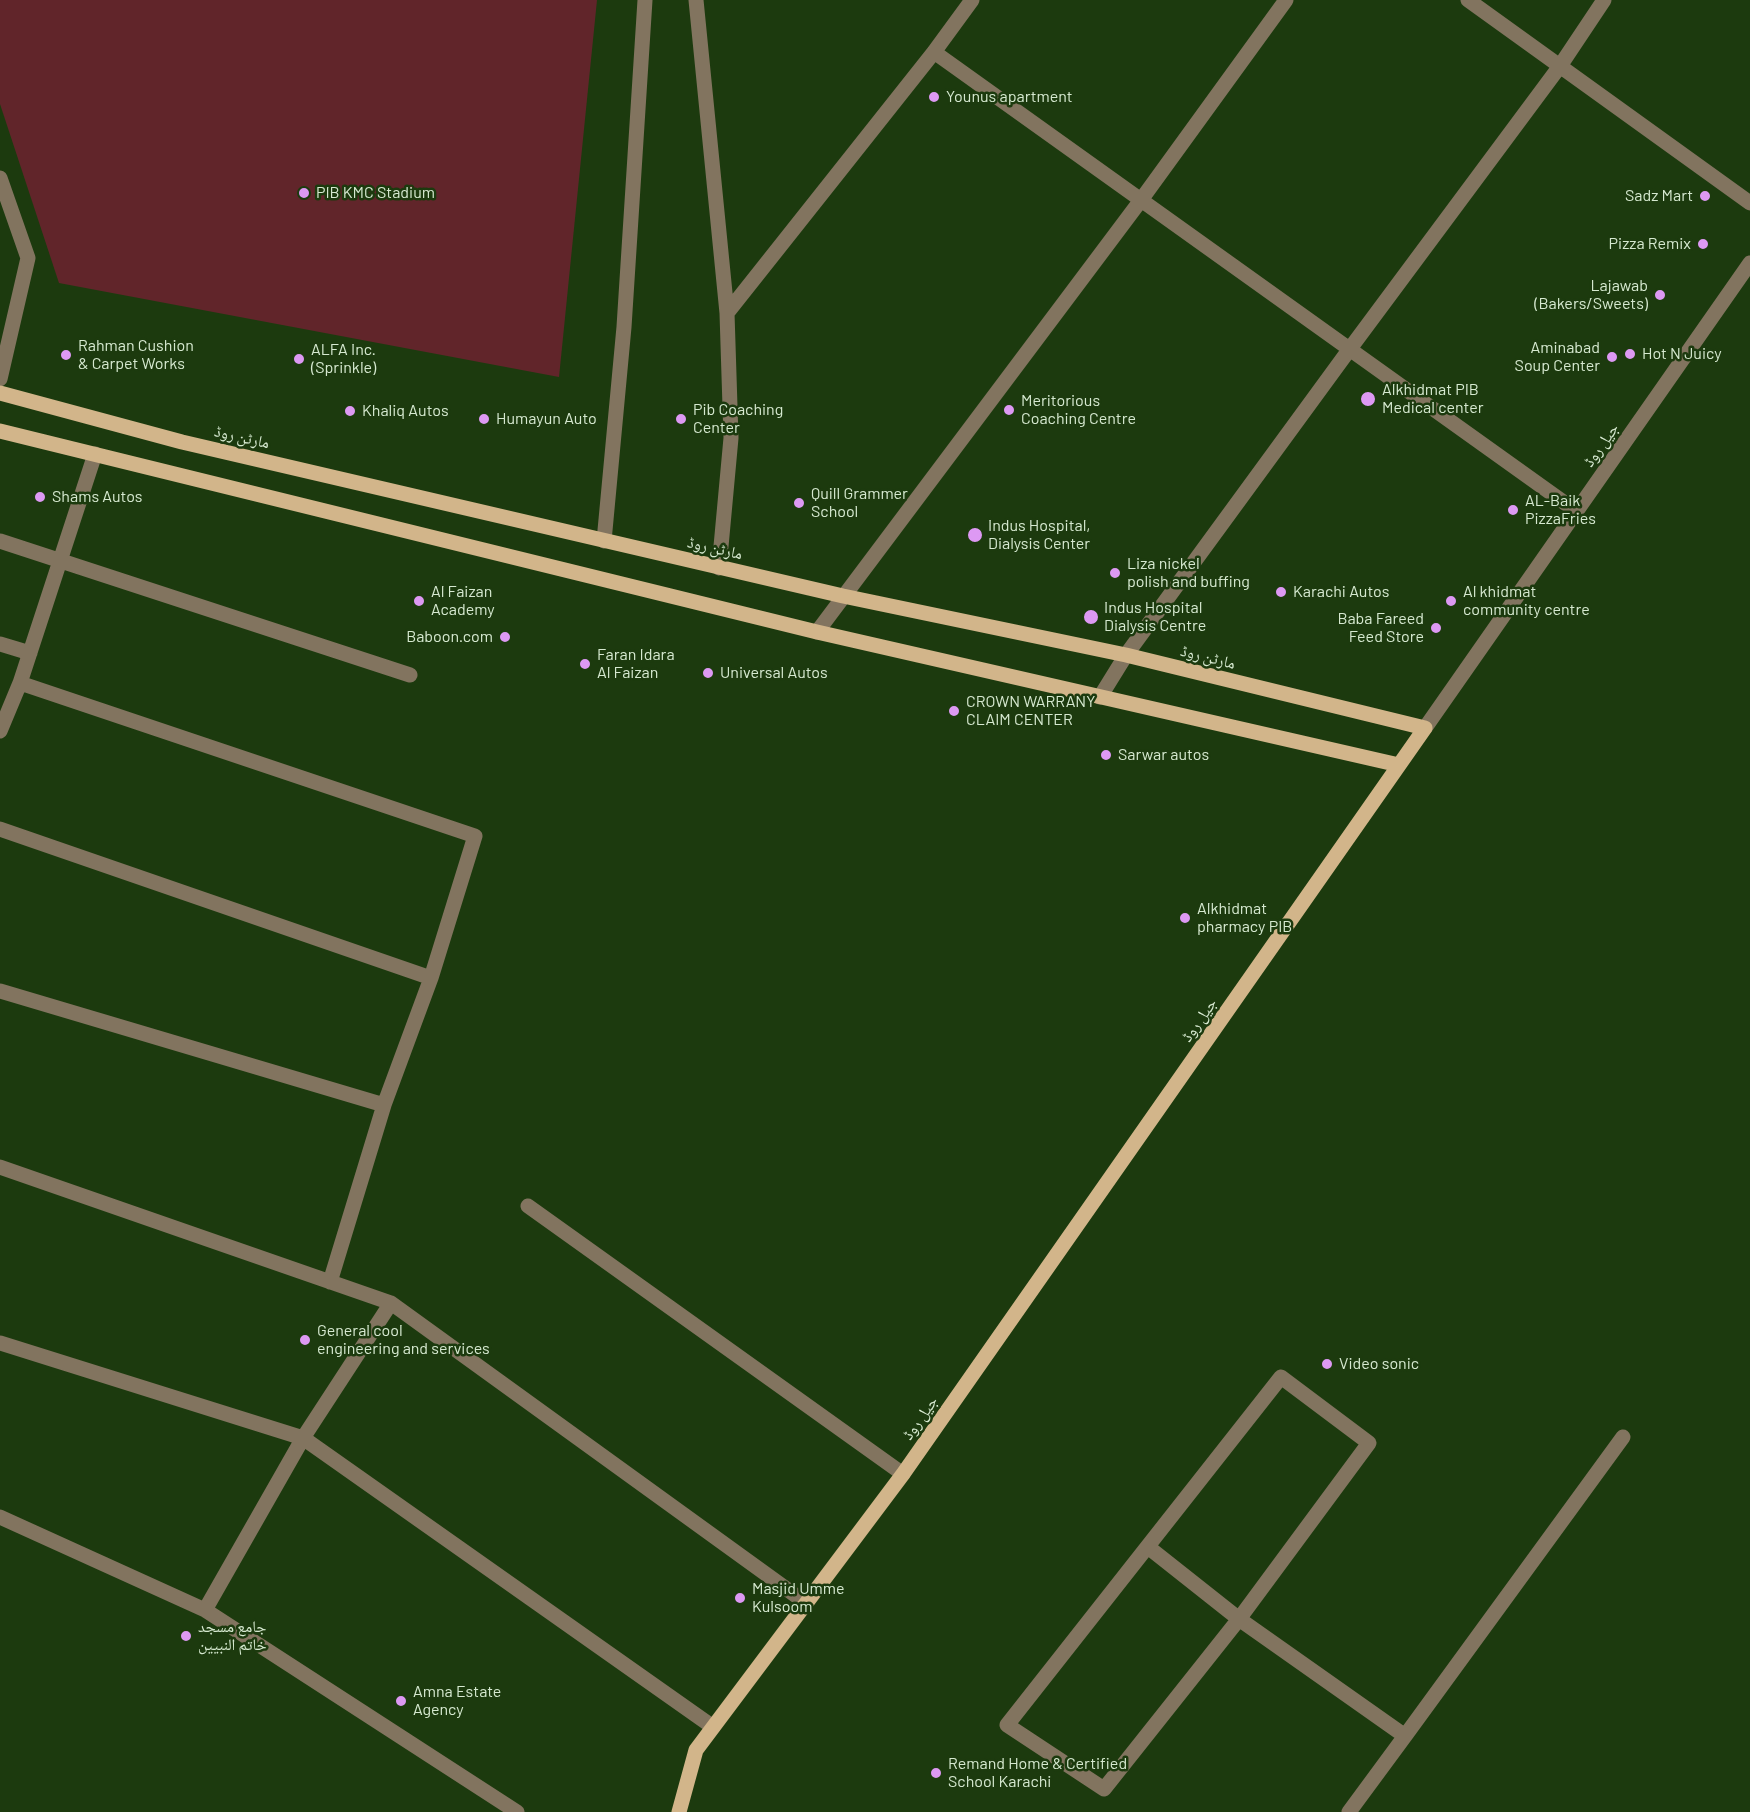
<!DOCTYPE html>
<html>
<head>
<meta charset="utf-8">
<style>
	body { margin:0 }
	canvas { display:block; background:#1c3a0e }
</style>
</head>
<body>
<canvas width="1750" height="1812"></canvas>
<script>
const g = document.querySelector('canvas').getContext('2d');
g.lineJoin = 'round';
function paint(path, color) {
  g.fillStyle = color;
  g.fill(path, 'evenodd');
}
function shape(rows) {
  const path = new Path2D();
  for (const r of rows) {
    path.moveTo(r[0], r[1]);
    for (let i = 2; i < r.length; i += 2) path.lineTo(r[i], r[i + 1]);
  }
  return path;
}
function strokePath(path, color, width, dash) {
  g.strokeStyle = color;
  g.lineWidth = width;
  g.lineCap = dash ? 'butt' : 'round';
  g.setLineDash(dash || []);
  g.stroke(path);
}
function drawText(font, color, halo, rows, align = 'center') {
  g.font = font + ' Barlow,"Noto Naskh Arabic",sans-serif';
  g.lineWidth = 5;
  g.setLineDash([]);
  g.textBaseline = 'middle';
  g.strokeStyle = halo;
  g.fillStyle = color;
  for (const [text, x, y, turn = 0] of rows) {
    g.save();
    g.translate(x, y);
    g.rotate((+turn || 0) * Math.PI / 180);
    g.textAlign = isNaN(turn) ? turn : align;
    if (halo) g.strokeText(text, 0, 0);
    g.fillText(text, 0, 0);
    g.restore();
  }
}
const green = shape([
	[0,0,597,0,559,377,59,283,0,104]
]);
const minor = shape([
	[696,0,727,313,731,438,719,568],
	[1468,0,1750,203],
	[934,52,1576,511],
	[0,178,28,258,0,379],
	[727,313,934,52,972,0],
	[0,541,410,675],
	[604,541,624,327,645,0],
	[817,632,1141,200,1286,0],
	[0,644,30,653],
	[20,683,475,836,431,978,384,1105,330,1282],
	[1100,697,1126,655,1349,350,1560,66,1604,0],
	[1425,728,1750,263],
	[0,731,20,683,95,454],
	[0,829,431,978],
	[0,991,384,1105],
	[0,1167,391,1303,806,1603],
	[528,1206,903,1474],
	[0,1343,303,1438,713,1727],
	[1281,1377,1369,1443,1239,1619,1104,1789,1007,1725,1281,1377],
	[0,1517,205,1610,517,1812],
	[1148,1547,1239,1619,1405,1736,1623,1437],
	[205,1610,303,1438,391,1303],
	[1349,1812,1405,1736]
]);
const major = shape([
	[0,393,182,442,843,596,1126,655,1425,728,903,1474,696,1750,679,1812],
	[0,431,817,632,1399,765]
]);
const markers = [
	[934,97,6,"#dd99f3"],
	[304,193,6,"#dd99f3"],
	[1705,196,6,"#dd99f3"],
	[1703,244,6,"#dd99f3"],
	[1660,295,6,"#dd99f3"],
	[1630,354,6,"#dd99f3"],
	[66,355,6,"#dd99f3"],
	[1612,357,6,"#dd99f3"],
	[299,359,6,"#dd99f3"],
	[1368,399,8,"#dd99f3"],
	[1009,410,6,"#dd99f3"],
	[350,411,6,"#dd99f3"],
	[484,419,6,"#dd99f3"],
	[681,419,6,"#dd99f3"],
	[40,497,6,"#dd99f3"],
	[799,503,6,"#dd99f3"],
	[1513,510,6,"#dd99f3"],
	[975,535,8,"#dd99f3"],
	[1115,573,6,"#dd99f3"],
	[1281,592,6,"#dd99f3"],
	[419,601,6,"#dd99f3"],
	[1451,601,6,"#dd99f3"],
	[1091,617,8,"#dd99f3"],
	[1436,628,6,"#dd99f3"],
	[505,637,6,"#dd99f3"],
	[585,664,6,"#dd99f3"],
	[708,673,6,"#dd99f3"],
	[954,711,6,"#dd99f3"],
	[1106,755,6,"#dd99f3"],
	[1185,918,6,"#dd99f3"],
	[305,1340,6,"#dd99f3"],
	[1327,1364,6,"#dd99f3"],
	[740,1598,6,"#dd99f3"],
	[186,1636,6,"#dd99f3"],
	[401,1701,6,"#dd99f3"],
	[936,1773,6,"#dd99f3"]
];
const poiNames = [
	["Younus apartment",946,97],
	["PIB KMC Stadium",316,193],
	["Sadz Mart",1693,196,"right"],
	["Pizza Remix",1691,244,"right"],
	["Lajawab",1648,286,"right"],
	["(Bakers/Sweets)",1648,304,"right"],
	["Rahman Cushion",78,346],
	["& Carpet Works",78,364],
	["Aminabad",1600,348,"right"],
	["Soup Center",1600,366,"right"],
	["ALFA Inc.",311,350],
	["(Sprinkle)",311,368],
	["Hot N Juicy",1642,354],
	["Alkhidmat PIB",1382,390],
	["Medical center",1382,408],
	["Meritorious",1021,401],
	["Coaching Centre",1021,419],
	["Pib Coaching",693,410],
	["Center",693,428],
	["Khaliq Autos",362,411],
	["Humayun Auto",496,419],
	["Quill Grammer",811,494],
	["School",811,512],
	["Shams Autos",52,497],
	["AL-Baik",1525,501],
	["PizzaFries",1525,519],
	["Indus Hospital,",988,526],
	["Dialysis Center",988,544],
	["Liza nickel",1127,564],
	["polish and buffing",1127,582],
	["Al Faizan",431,592],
	["Academy",431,610],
	["Karachi Autos",1293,592],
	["Al khidmat",1463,592],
	["community centre",1463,610],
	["Indus Hospital",1104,608],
	["Dialysis Centre",1104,626],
	["Baba Fareed",1424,619,"right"],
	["Feed Store",1424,637,"right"],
	["Baboon.com",493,637,"right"],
	["Faran Idara",597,655],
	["Al Faizan",597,673],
	["Universal Autos",720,673],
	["CROWN WARRANY",966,702],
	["CLAIM CENTER",966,720],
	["Sarwar autos",1118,755],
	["Alkhidmat",1197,909],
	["pharmacy PIB",1197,927],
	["General cool",317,1331],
	["engineering and services",317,1349],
	["Video sonic",1339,1364],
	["Masjid Umme",752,1589],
	["Kulsoom",752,1607],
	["جامع مسجد",198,1627],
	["خاتم النبیین",198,1645],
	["Amna Estate",413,1692],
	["Agency",413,1710],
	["Remand Home & Certified",948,1764],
	["School Karachi",948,1782]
];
const streetNames = [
	["مارٹن روڈ",242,437,13],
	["جیل روڈ",1601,445,-55],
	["مارٹن روڈ",715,548,13],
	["مارٹن روڈ",1208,657,14],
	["جیل روڈ",1199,1020,-55],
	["جیل روڈ",920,1418,-55]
];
paint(green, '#61252a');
strokePath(minor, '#82745f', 15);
strokePath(major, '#d2b58a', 15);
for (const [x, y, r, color] of markers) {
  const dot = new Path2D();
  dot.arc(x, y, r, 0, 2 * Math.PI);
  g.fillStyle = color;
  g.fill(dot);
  strokePath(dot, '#1c3a0e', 2);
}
drawText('16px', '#d6e9d0', '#1c3a0e', poiNames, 'left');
drawText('16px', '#d6e9d0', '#1c3a0e', streetNames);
</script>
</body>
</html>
